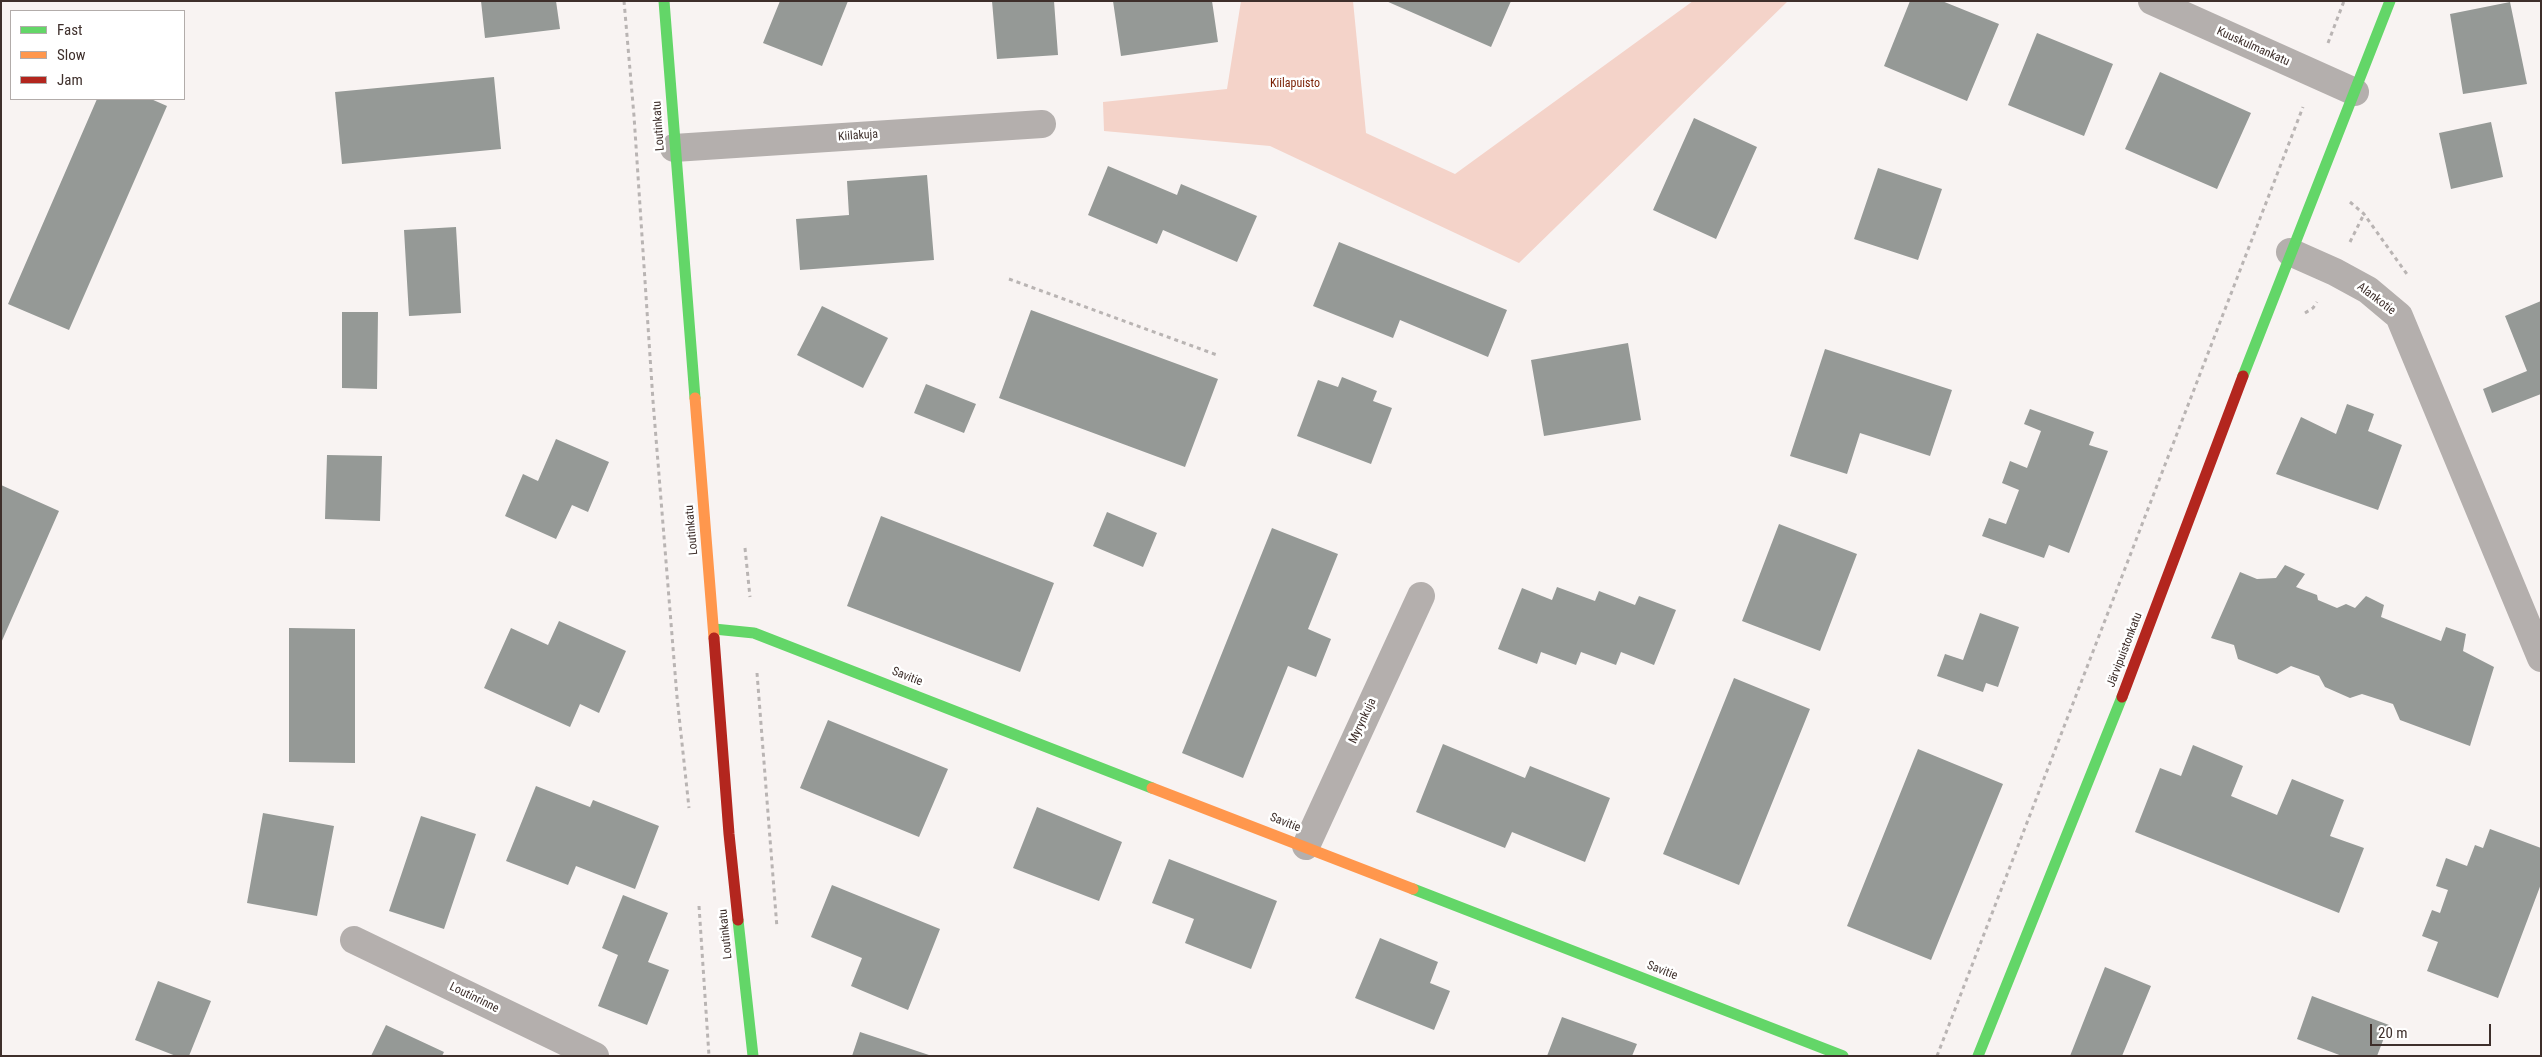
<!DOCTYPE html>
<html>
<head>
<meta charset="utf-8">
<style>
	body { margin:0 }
	#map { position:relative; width:2542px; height:1057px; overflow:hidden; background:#f8f3f2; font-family:"Roboto Condensed",sans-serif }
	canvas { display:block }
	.frame { position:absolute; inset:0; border:2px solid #3e2f2b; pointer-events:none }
	.legend { position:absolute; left:10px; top:10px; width:175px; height:90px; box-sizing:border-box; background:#fff; border:1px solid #b2acaa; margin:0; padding:6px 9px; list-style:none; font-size:15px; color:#3e2f2b }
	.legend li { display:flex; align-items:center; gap:10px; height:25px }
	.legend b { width:25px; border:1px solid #b2acaa }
	.scale { position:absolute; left:2370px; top:1024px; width:121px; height:22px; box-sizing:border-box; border:2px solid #3e2f2b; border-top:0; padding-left:6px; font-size:15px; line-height:18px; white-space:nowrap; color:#3e2f2b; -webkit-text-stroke:4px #fff; paint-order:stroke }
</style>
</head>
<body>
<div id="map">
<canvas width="2542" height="1057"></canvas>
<div class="frame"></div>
<ul class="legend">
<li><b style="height:6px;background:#63d668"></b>Fast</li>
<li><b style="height:6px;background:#ff974d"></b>Slow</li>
<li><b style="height:6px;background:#b3261e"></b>Jam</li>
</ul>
<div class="scale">20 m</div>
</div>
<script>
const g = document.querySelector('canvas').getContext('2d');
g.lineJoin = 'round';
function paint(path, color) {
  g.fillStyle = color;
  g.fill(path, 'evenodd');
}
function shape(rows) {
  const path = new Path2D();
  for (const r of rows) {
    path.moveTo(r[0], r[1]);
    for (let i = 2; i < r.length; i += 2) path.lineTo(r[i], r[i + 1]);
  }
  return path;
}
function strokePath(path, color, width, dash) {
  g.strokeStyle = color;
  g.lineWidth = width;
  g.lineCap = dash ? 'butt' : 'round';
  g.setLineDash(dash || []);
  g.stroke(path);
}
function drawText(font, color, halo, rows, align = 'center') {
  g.font = font + ' "Roboto Condensed",sans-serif';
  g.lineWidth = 5;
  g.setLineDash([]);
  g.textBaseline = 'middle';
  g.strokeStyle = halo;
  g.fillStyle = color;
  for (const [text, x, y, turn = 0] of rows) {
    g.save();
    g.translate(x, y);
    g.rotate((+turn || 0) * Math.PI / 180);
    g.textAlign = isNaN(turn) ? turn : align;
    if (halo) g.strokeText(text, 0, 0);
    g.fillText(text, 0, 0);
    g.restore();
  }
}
const green = shape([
	[1241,1,1353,1,1366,133,1455,174,1693,1,1788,1,1519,263,1270,146,1104,131,1103,102,1227,89]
]);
const building = shape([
	[481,1,556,1,560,29,485,38],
	[780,1,848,1,822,66,763,43],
	[992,1,1054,1,1058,55,997,59],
	[1113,1,1212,1,1218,42,1121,56],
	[1386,1,1511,1,1491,47],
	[1910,1,1942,1,1999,24,1967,101,1884,66],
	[2510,2,2527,84,2463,94,2450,14],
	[2037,33,2113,64,2084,136,2008,105],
	[2160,72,2251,113,2217,189,2125,149],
	[494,77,501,149,342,164,335,92],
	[97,99,151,99,167,106,69,330,8,304],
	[1694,118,1757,147,1716,239,1653,210],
	[2491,122,2503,177,2451,189,2439,133],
	[1108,166,1177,195,1181,184,1257,216,1237,262,1163,230,1157,244,1088,215],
	[1878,168,1942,189,1918,260,1854,239],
	[927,175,934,260,800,270,796,219,849,215,847,181],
	[456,227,461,313,409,316,404,230],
	[1339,242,1507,310,1488,357,1400,320,1393,338,1313,306],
	[2541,301,2541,394,2492,413,2483,389,2527,371,2505,316],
	[822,306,888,338,863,388,797,355],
	[1031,310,1218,379,1185,467,999,398],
	[342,312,378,312,377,389,342,388],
	[1628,343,1641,420,1544,436,1531,360],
	[1825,349,1952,390,1930,456,1860,433,1847,474,1790,456],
	[1342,377,1377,391,1373,401,1392,408,1371,464,1297,436,1318,380,1338,387],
	[926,384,976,404,964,433,914,413],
	[2347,404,2374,414,2368,431,2402,445,2378,510,2276,474,2301,417,2336,434],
	[2030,409,2094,432,2089,445,2108,451,2069,553,2049,545,2044,558,1982,536,1989,518,2006,524,2019,490,2002,483,2010,461,2027,468,2041,431,2024,424],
	[556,439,609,462,588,512,572,505,556,539,505,516,523,474,538,481],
	[327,455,382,456,380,521,325,519],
	[1,485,59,511,1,643],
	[1107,512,1157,533,1143,567,1093,546],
	[881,516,1054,583,1020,672,847,606],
	[1779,524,1857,554,1820,651,1742,621],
	[1272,528,1338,554,1308,629,1331,639,1316,677,1288,666,1243,778,1182,753],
	[2285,565,2305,574,2296,587,2317,595,2318,600,2337,608,2346,604,2355,608,2366,596,2384,605,2381,617,2441,641,2446,627,2466,634,2463,651,2494,667,2470,746,2400,720,2393,704,2362,694,2350,698,2325,687,2319,676,2291,666,2277,674,2238,659,2234,645,2211,638,2240,572,2257,579,2276,578],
	[1557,587,1595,601,1599,591,1635,605,1639,596,1676,610,1654,665,1621,652,1616,665,1581,652,1576,665,1541,652,1537,664,1498,649,1522,588,1552,600],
	[1980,613,2019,627,1998,687,1986,683,1983,692,1937,676,1945,654,1963,660],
	[559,621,626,651,599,713,580,704,570,727,484,688,511,628,548,645],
	[289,628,355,629,355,763,289,762],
	[1734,678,1810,709,1739,885,1663,854],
	[828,720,948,769,919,837,800,788],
	[1443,744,1525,778,1530,766,1610,798,1585,862,1512,832,1505,848,1416,812],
	[2193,745,2243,766,2231,796,2277,815,2292,779,2344,800,2330,836,2364,848,2339,913,2135,832,2160,768,2181,776],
	[1918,749,2003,784,1931,960,1847,926],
	[536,786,590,807,593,800,659,826,635,889,576,866,568,885,506,861],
	[1037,807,1122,842,1099,901,1013,868],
	[263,813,334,826,317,916,247,903],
	[421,816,476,834,444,929,389,911],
	[2490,829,2541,848,2541,884,2498,998,2427,971,2438,942,2422,936,2432,910,2440,913,2448,890,2436,886,2446,858,2467,866,2475,845,2483,848],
	[1169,859,1277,901,1251,969,1185,943,1194,919,1152,903],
	[832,885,940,929,908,1010,851,986,862,958,811,937],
	[623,895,668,913,648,962,669,970,647,1025,598,1006,618,955,602,948],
	[1380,938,1438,962,1430,983,1450,991,1434,1030,1355,998],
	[2105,967,2151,986,2122,1056,2070,1056],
	[158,981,211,1001,189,1056,176,1056,135,1040],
	[2312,996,2389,1025,2377,1056,2342,1056,2297,1039],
	[1562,1017,1637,1044,1632,1056,1547,1056],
	[386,1025,444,1052,442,1056,371,1056],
	[860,1032,929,1055,929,1056,852,1056]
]);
const path = shape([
	[624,1,634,116,653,401,677,697,689,808],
	[2328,43,2344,1],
	[2350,202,2364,214,2409,277],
	[2350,242,2364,214],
	[1009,279,1217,355],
	[2305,313,2313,308,2317,302],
	[745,548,750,597],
	[757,673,777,928],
	[699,906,709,1056],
	[1937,1056,2303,107]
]);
const street = shape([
	[2152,1,2355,92],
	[674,148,1042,124],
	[2290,252,2335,272,2368,290,2399,316,2541,658],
	[1306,846,1421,596],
	[354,940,595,1056]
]);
const fast = shape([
	[664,1,695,398],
	[2243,376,2390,1],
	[714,629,754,633,1152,788],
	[1413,889,1843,1056],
	[738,920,753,1056],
	[1978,1056,2122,697]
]);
const slow = shape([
	[695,398,714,638],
	[1152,788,1413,889]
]);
const jam = shape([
	[714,638,729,834,738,920],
	[2122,697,2243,376]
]);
const streetNames = [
	["Kuuskulmankatu",2253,47,24],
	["Loutinkatu",659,126,-94],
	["Kiilakuja",858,136,-4],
	["Alankotie",2376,299,37],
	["Loutinkatu",692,530,-95],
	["Järvipuistonkatu",2125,650,-69],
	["Savitie",907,677,21],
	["Myrynkuja",1363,721,-65],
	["Savitie",1285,823,21],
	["Loutinkatu",726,934,-96],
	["Savitie",1662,971,21],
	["Loutinrinne",474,998,26]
];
const parkNames = [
	["Kiilapuisto",1295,84]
];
paint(green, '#f4d3c9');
paint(building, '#959996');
strokePath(path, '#b9b4b3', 3, [4, 4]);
strokePath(street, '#b4afad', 28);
strokePath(fast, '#63d668', 11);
strokePath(slow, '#ff974d', 11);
strokePath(jam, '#b3261e', 11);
drawText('12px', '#3e2f2b', '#fff', streetNames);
drawText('12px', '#791d00', '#fff', parkNames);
</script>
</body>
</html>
